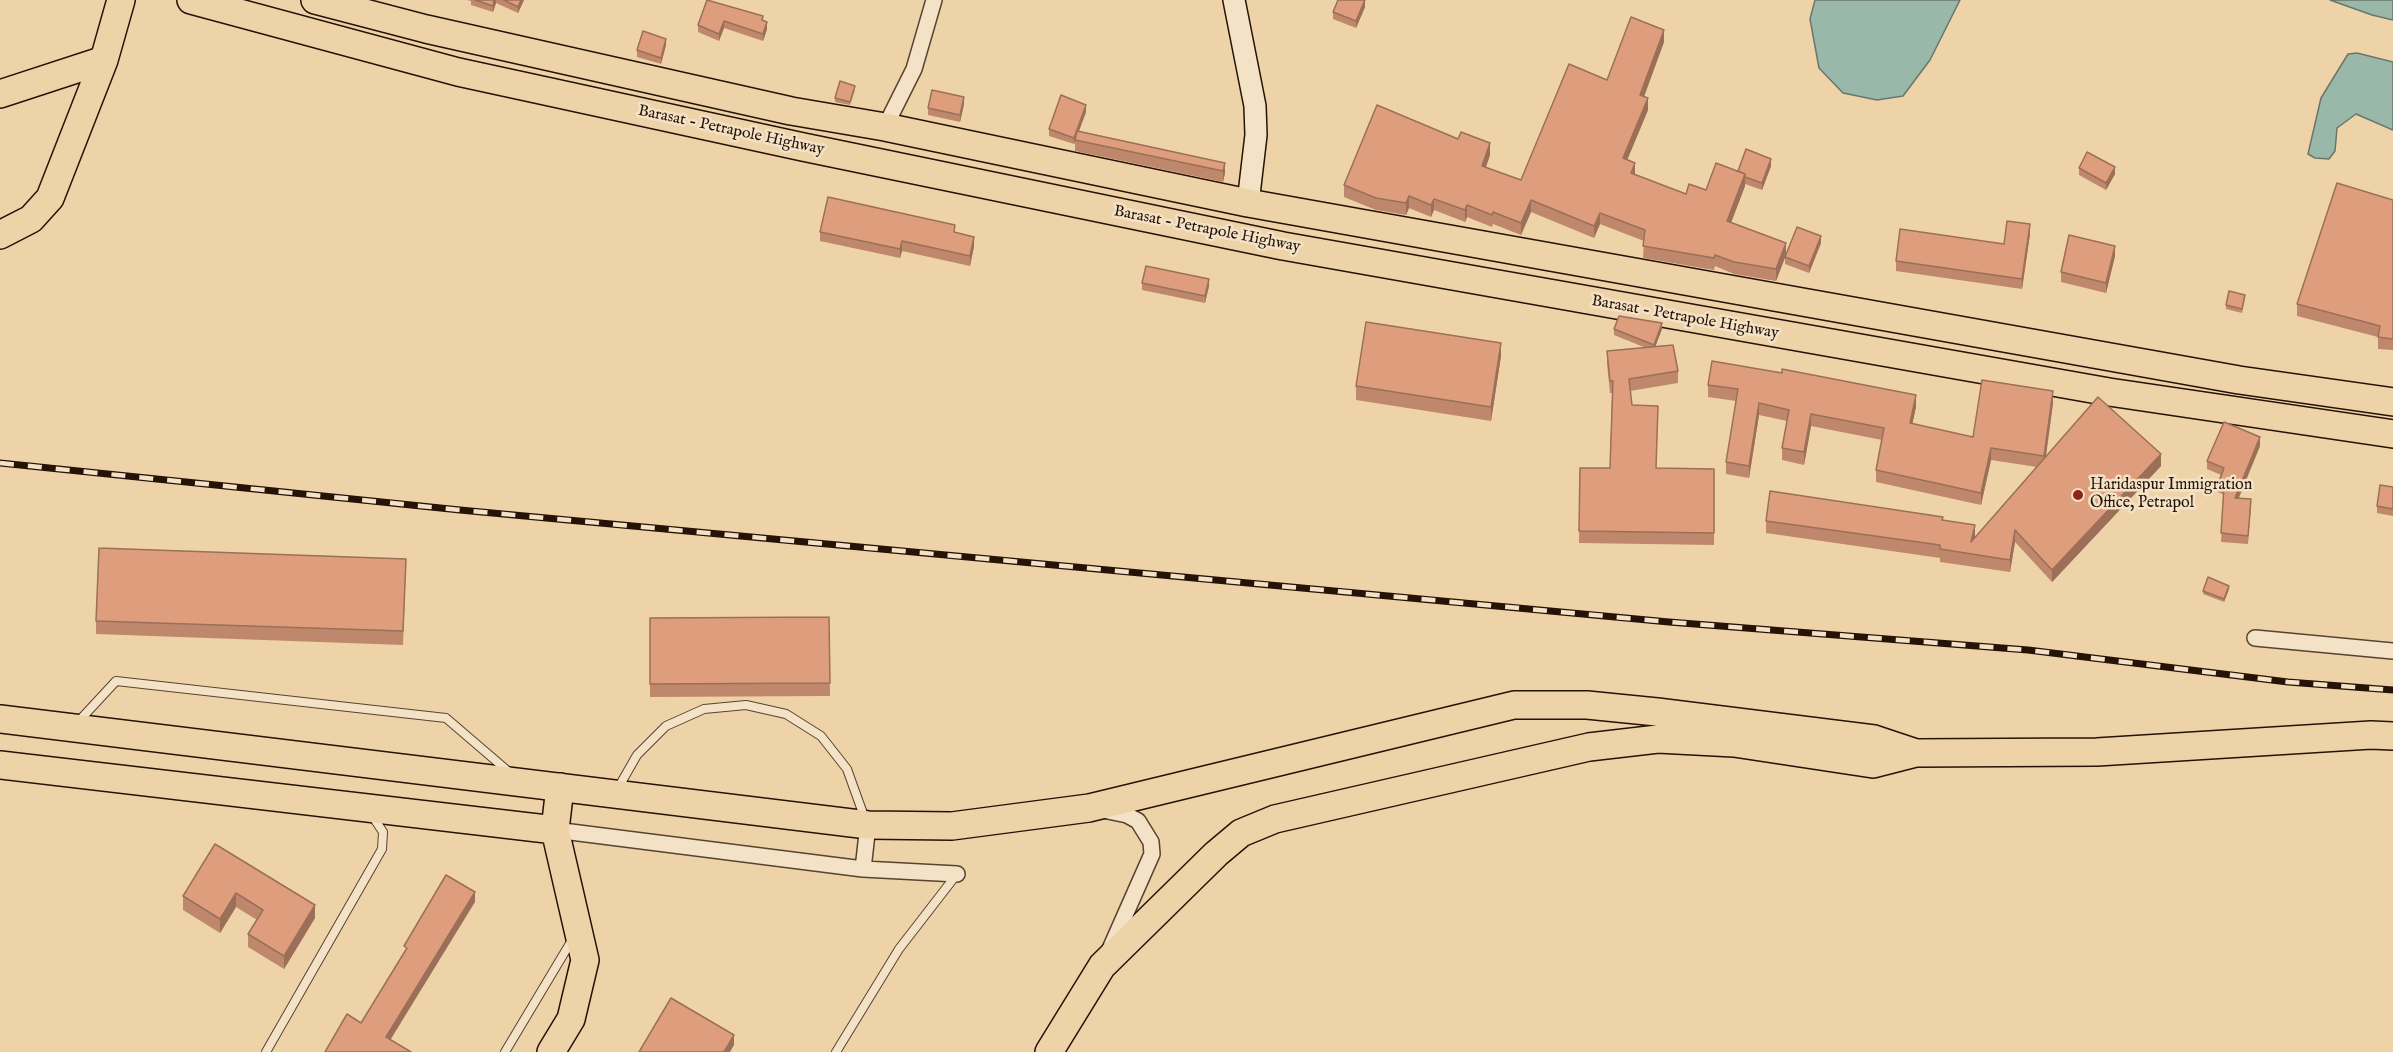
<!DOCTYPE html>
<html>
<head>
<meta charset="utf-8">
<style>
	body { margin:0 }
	canvas { display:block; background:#eed3a9 }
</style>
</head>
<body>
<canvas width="2393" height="1052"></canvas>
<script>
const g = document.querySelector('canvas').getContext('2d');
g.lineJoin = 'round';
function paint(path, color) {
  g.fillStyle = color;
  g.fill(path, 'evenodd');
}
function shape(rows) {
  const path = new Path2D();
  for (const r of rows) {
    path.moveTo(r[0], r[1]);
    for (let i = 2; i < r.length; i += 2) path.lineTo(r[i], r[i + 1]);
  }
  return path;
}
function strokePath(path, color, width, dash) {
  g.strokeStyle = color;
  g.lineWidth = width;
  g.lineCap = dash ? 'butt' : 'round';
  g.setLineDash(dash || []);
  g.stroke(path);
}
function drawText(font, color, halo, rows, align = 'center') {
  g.font = font + ' "IM FELL English",serif';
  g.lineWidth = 5;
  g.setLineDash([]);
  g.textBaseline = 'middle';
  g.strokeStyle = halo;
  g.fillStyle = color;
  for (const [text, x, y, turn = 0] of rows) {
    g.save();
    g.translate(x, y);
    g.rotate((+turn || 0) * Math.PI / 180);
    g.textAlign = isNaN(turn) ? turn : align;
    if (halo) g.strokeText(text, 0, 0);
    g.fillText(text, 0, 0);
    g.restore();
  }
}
const water = shape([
	[1815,0,1960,0,1930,60,1903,96,1877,100,1843,93,1819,68,1810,19,1815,0],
	[2330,0,2393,0,2393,20,2372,15,2330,0],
	[2357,53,2393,62,2393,130,2356,114,2337,128,2335,151,2329,159,2315,158,2308,154,2321,98,2348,54,2357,53]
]);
const lane = shape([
	[78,722,116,681,446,718,509,772],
	[617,790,637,755,666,726,704,709,746,705,786,714,821,736,847,769,865,819],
	[266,1052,382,849,383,832,373,817],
	[505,1052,572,940],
	[836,1052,899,949,957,874]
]);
const street = shape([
	[885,127,914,69,934,0],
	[2255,638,2393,651],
	[1103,810,1127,815,1138,821,1151,842,1152,854,1110,949],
	[555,830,863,869,957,874],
	[863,869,868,825]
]);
const secondary = shape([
	[1234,0,1255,106,1256,135,1248,203]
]);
const highway = shape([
	[191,0,458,72,803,147,1283,246,2109,392,2393,434],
	[315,0,426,29,791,111,885,127,1248,203,2239,380,2393,402],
	[0,94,104,60],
	[0,235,31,219,50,198,104,60,121,0],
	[0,719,868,825,952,826,1089,808,1514,705,1587,705,1657,712,1874,739,1916,753],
	[0,765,555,830],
	[551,1052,571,1019,585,960,555,830,560,787],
	[1049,1052,1102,966,1216,854,1241,833,1275,819,1589,747,1658,739,1734,743,1873,764,1916,753,2097,752,2371,735,2393,736]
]);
const rail = shape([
	[0,463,460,510,1669,622,2028,650,2288,682,2393,690]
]);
const wall = shape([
	[467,0,524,0,518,13,496,3,493,12,471,5,471,1],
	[707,0,763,21,767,29,763,41,724,28,719,41,698,32,698,25],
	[1365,7,1356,28,1333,19,1333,12],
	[1664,42,1644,97,1648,110,1627,160,1635,175,1686,194,1706,190,1738,171,1771,166,1762,190,1745,184,1745,186,1731,223,1786,255,1776,281,1734,274,1715,266,1714,270,1643,258,1644,241,1600,224,1594,238,1531,212,1521,235,1493,224,1492,227,1467,217,1465,222,1434,210,1431,217,1409,208,1406,215,1376,210,1344,197,1344,185,1490,155,1486,167,1521,180,1607,80],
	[666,45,661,64,637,57,637,50],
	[855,90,850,105,835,102,835,98],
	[964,104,960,122,928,115,928,108],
	[1086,112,1079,131,1225,163,1225,173,1223,182,1075,151,1075,142,1074,144,1049,136,1049,129],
	[2079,168,2115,174,2106,190,2079,175],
	[2393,200,2393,350,2378,349,2378,337,2297,316,2297,304],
	[820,232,955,233,974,246,970,266,902,251,900,258,820,241],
	[2030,234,2022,289,1896,271,1896,261,2004,244],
	[1821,243,1809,273,1785,264,1785,257],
	[2115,256,2106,293,2061,282,2061,272],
	[1142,283,1209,286,1205,303,1142,290],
	[2245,298,2242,313,2226,309,2226,305],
	[1614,329,1662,329,1655,347,1678,371,1678,383,1630,391,1632,405,1656,468,1714,469,1714,545,1579,543,1580,468,1610,468,1612,393,1610,393,1607,363,1607,351,1646,348,1614,335],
	[1501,356,1491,421,1356,400,1356,386],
	[1708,385,1916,407,1912,424,1973,437,2053,403,2046,457,2161,466,2052,582,2015,542,2010,572,1940,562,1940,558,1766,533,1766,521,1943,520,1974,538,2037,467,1991,460,1981,505,1876,482,1876,470,1882,440,1811,426,1804,465,1782,460,1782,448,1787,421,1759,415,1749,478,1726,474,1726,462,1736,401,1708,397],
	[2260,446,2239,498,2251,508,2248,544,2221,542,2224,495,2218,492,2218,484,2221,475,2207,469,2207,461],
	[2393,487,2393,516,2377,513,2377,506],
	[406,559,403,645,96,634,96,621],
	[2229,589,2224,602,2203,594,2203,591],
	[829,617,830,696,650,697,650,618],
	[215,844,315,918,284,969,248,947,248,934,257,920,236,907,220,933,183,910,183,896]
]);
const shadedWall = shape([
	[494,0,496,0,496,3,493,12,493,6],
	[521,0,524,0,518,13,518,7],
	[1365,0,1365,7,1356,28,1356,21],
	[724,21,724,28,719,41,719,34],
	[767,22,767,29,763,41,763,34],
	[1664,30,1664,42,1640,107,1640,95],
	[666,39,666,45,661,64,661,58],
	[964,97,964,104,960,122,960,115],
	[1648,98,1648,110,1623,170,1623,158],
	[1086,105,1086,112,1074,144,1074,138],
	[1490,143,1490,155,1482,178,1482,166],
	[1771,159,1771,166,1762,190,1762,183],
	[1225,163,1225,173,1223,182,1223,171],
	[1635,163,1635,175,1631,173],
	[2115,167,2115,174,2106,190,2106,183],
	[1745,174,1745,186,1727,233,1727,221],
	[1409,196,1409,208,1406,215,1406,203],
	[1434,199,1434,210,1431,217,1431,205],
	[1531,200,1531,212,1521,235,1521,223],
	[1467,205,1467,217,1465,222,1465,210],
	[1600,213,1600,224,1594,238,1594,226],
	[2030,224,2030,234,2022,289,2022,279],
	[1821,236,1821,243,1809,273,1809,266],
	[974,237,974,246,970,266,970,256],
	[902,241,902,251,900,258,900,249],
	[1786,243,1786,255,1776,281,1776,269],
	[2115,246,2115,256,2106,293,2106,283],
	[1209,279,1209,286,1205,303,1205,296],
	[1662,323,1662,329,1654,350,1654,345],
	[1501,343,1501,356,1491,421,1491,407],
	[2053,391,2053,403,2044,468,2044,456],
	[1916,395,1916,407,1910,435,1910,423],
	[1759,403,1759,415,1749,478,1749,466],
	[1811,414,1811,426,1804,465,1804,452],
	[2260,437,2260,446,2235,506,2235,498],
	[1991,448,1991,460,1981,505,1981,493],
	[2161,454,2161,466,2052,582,2052,570],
	[1975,525,1975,537,1971,555,1971,542],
	[2015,530,2015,542,2010,572,2010,560],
	[2229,586,2229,589,2224,602,2224,599],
	[475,892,475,902,386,1047,386,1037],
	[236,893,236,907,220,933,220,919],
	[315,905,315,918,284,969,284,956],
	[734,1035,734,1045,730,1052,724,1052]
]);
const building = shape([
	[475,0,494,0,493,6,475,0],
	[504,0,521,0,518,7,504,0],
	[707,0,763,16,762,20,767,22,763,34,724,21,719,34,698,25,707,0],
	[1338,0,1365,0,1356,21,1333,12,1338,0],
	[1631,17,1664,30,1640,95,1648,98,1623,158,1635,163,1631,173,1686,194,1689,184,1706,190,1716,163,1745,174,1727,221,1786,243,1776,269,1734,262,1715,255,1714,258,1643,246,1645,230,1600,213,1594,226,1531,200,1521,223,1493,212,1492,215,1467,205,1465,210,1434,199,1431,205,1409,196,1406,203,1376,198,1344,185,1377,105,1458,139,1461,132,1490,143,1482,166,1521,180,1569,64,1607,80,1631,17],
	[643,31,666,39,661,58,637,50,643,31],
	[840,81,855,86,850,102,835,98,840,81],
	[932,90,964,97,960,115,928,108,932,90],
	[1061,95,1086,105,1074,138,1049,129,1061,95],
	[1077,131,1225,163,1223,171,1075,140,1077,131],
	[1746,149,1771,159,1762,183,1745,177,1745,174,1738,171,1746,149],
	[2087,152,2115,167,2106,183,2079,168,2087,152],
	[2337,183,2393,200,2393,339,2378,337,2380,326,2297,304,2337,183],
	[828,197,955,225,954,232,974,237,970,256,902,241,900,249,820,232,828,197],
	[2007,221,2030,224,2022,279,1896,261,1900,229,2004,244,2007,221],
	[1797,227,1821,236,1809,266,1785,257,1797,227],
	[2069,235,2115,246,2106,283,2061,272,2069,235],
	[1146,266,1209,279,1205,296,1142,283,1146,266],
	[2229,291,2245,295,2242,309,2226,305,2229,291],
	[1619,316,1662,323,1654,345,1614,329,1619,316],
	[1366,322,1501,343,1491,407,1356,386,1366,322],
	[1673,345,1678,371,1629,379,1632,405,1658,406,1656,468,1714,469,1714,533,1579,531,1580,468,1610,468,1613,381,1610,381,1607,351,1673,345],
	[1712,361,1782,373,1782,369,1916,395,1910,423,1973,437,1982,380,2053,391,2044,456,1991,448,1981,493,1876,470,1884,428,1811,414,1804,452,1782,448,1789,410,1759,403,1749,466,1726,462,1738,389,1708,385,1712,361],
	[2098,397,2161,454,2052,570,2015,530,2010,560,1940,549,1940,545,1766,521,1770,491,1943,517,1942,520,1975,525,1971,542,2098,397],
	[2224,422,2260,437,2235,498,2251,499,2248,536,2221,533,2224,487,2218,484,2224,468,2207,461,2224,422],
	[2380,485,2393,487,2393,509,2377,506,2380,485],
	[99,548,406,559,403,631,96,621,99,548],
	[2208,577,2229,586,2224,599,2203,591,2208,577],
	[829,617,830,683,650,684,650,618,829,617],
	[215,844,315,905,284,956,248,934,263,910,236,893,220,919,183,896,215,844],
	[446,875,475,892,386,1037,411,1052,325,1052,347,1014,361,1023,407,948,404,946,446,875],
	[671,998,734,1035,724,1052,639,1052,671,998]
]);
const markers = [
	[2078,495,6,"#8f2418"]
];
const streetNames = [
	["Barasat - Petrapole Highway",731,131,12],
	["Barasat - Petrapole Highway",1207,230,11],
	["Barasat - Petrapole Highway",1685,318,10]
];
const poiNames = [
	["Haridaspur Immigration",2090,486],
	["Office, Petrapol",2090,504]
];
paint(water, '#99b8a9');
strokePath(water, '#6b7668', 1.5);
strokePath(lane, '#574330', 10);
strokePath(street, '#574330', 18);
strokePath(secondary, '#251307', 24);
strokePath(highway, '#251307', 30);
strokePath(lane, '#f4e2c7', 8);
strokePath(street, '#f4e2c7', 15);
strokePath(secondary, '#f4e2c7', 21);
strokePath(highway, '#eed3a9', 27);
strokePath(rail, '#251307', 7);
strokePath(rail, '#f4e2c7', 4.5, [14]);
paint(wall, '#bf886c');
paint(shadedWall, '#9b6f58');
paint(building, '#de9e7d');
strokePath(building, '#9b6f58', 1.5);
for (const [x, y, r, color] of markers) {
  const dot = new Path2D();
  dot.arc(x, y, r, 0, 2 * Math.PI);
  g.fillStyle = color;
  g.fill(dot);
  strokePath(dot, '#f4e2c7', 2);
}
drawText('16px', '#251307', '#f4e2c7', streetNames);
drawText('16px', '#251307', '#f4e2c7', poiNames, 'left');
</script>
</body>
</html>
